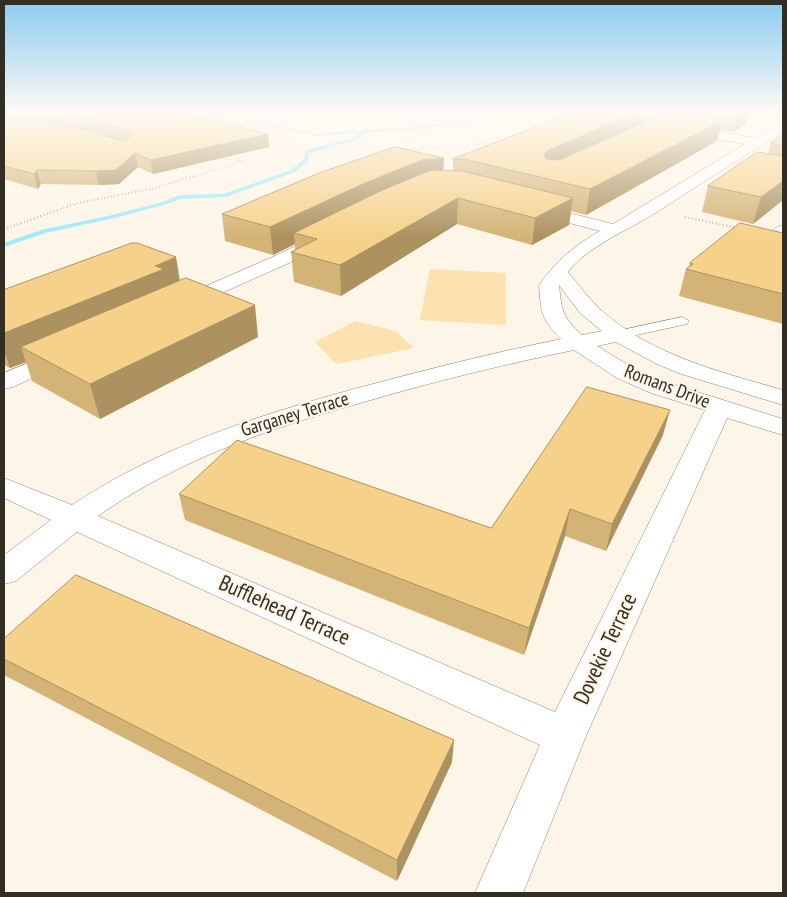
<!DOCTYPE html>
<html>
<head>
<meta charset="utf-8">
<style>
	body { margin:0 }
	#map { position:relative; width:787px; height:897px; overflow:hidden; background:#fdf5e7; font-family:"PT Sans Narrow",sans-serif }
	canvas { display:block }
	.frame { position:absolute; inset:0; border:5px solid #332e24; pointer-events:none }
</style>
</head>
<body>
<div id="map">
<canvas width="787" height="897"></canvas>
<div class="frame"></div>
</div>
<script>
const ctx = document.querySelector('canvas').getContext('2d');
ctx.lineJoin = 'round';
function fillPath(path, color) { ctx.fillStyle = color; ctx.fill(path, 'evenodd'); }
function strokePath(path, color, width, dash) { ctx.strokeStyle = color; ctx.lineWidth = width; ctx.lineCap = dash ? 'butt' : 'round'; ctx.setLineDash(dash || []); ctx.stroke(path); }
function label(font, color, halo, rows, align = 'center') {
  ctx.font = font + ' "PT Sans Narrow",sans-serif'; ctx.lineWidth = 4.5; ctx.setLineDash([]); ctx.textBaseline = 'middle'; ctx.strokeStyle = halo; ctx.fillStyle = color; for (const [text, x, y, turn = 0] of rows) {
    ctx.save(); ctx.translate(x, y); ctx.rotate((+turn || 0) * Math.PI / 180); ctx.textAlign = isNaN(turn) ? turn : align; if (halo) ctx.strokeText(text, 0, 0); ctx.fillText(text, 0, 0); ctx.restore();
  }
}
const green = new Path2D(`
	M 430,269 L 506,273 L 506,325 L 420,320 Z
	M 355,321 L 396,331 L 414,348 L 336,364 L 315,342 Z`);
const stream = new Path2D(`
	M 205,112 L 214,112 L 317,134 L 363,130 L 366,129 L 368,130 L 427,126 L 459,120 L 481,122 L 479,123 L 459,122 L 427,128 L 365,133 L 356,140 L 309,153 L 308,161 L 295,172 L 226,197 L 180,199 L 167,204 L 115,218 L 45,233 L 4,247 L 4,243 L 41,230 L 112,215 L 163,202 L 179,195 L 223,194 L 291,170 L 304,159 L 305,151 L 352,138 L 359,133 L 317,136 Z`);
const pathFar1 = new Path2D(`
	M 397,148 L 420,149 L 495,143
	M 218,158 L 244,161
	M 189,178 L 238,163 L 320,125 L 359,115 L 385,112`);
const path = new Path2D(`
	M 685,217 L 738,228
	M 4,229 L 78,203 L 155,188 L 193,176`);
const lane = new Path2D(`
	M 682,317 L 689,321 L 687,324 L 618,339 L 611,335 L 613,332 Z`);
const street = new Path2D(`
	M 783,123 L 783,132 C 740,158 699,185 657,212 C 630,229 588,246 568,272 C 579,285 589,299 601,310 C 651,355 720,372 783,390 L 783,405 L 678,373 L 655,363 L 616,342 L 597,346 L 633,368 L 669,383 L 783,419 L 783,435 L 727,418 L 586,736 L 523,893 L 475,893 L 540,745 L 77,532 L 16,581 L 4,584 L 4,555 L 51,520 L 4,498 L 4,478 L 72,505 C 162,445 265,413 369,385 C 433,368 497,352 561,339 C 541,319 541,312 539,285 C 556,261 575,245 600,231 L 527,212 L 525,209 L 527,206 L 533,204 L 613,224 L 745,144 L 679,133 L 677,130 L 679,127 L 683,126 L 755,138 ZM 559,285 L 580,313 L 602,331 L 582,335 C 562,316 562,312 559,285 ZM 574,350 L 617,378 L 651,393 L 705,410 L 555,712 L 98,516 C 176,461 265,430 357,404 C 428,383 501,365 574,350 Z
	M 783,225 L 783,238 L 773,238 L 770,234 C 774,229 777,226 783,225 Z
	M 326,231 L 332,232 L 335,236 L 332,240 L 289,263 L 188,308 L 181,310 L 174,308 L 171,304 L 174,300 L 277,255 Z
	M 64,348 L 72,350 L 75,355 L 72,360 L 13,387 L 4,389 L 4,373 Z`);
const wall = new Path2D(`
	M 4,112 L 181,112 L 268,134 L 269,147 L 153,174 L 138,167 L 119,184 L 99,185 L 41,184 L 38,189 L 4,179 ZM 4,116 L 36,121 L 4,117 Z
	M 574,112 L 748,112 L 745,124 L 740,127 L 740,128 L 733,132 L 720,130 L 717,141 L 586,215 L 571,211 L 569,225 L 532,245 L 457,224 L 341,296 L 294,282 L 291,252 L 295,250 L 295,244 L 273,255 L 225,241 L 222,214 L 443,171 L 453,171 L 453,159 ZM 646,118 L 652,119 L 645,122 Z
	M 783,135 L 783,200 L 753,224 L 702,212 L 708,186 L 768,154 L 771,143 Z
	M 783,233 L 783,324 L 679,296 L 686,269 L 689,267 L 690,263 Z
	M 180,281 L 258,337 L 100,419 L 32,381 L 26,362 L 10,368 L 4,365 L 4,290 Z
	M 663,435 L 606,551 L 565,536 L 524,655 L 185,520 L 179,494 L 491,528 Z
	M 4,639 L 452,762 L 397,881 L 4,675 Z`);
const shadedWall = new Path2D(`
	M 637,112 L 647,112 L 644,128 L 544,174 L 544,154 L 547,151 Z
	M 738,112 L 748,112 L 745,124 L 740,127 L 740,128 L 733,132 Z
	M 723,120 L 717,141 L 586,215 L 590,189 Z
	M 268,134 L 269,147 L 153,174 L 151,160 Z
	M 135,153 L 138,167 L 119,184 L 99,185 L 96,171 Z
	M 444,158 L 443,182 L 294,233 L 295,244 L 273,255 L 270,227 L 365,183 L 422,160 Z
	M 37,170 L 41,184 L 38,189 L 34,174 Z
	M 783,181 L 783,200 L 753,224 L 761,197 Z
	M 458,198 L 457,224 L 341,296 L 340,265 Z
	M 573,198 L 569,225 L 532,245 L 535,218 Z
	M 176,257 L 181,287 L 21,347 L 26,362 L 10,368 L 4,350 L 4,333 L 155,266 Z
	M 255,305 L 258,337 L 100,419 L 90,384 Z
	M 670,410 L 663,435 L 606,551 L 612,524 Z
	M 570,509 L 565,536 L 524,655 L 529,628 Z
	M 454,740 L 452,762 L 397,881 L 397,860 Z`);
const building = new Path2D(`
	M 48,112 L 181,112 L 268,134 L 151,160 L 135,153 L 116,170 L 96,171 L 37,170 L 34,174 L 4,166 L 4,117 L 79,128 L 124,141 L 132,136 L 130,131 L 82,117 Z
	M 574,112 L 637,112 L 547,151 L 544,154 L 546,159 L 559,160 L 668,112 L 675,112 L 723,120 L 590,189 L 464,159 L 453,159 Z
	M 783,135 L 783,146 L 771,143 Z
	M 395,147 L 444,158 L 422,160 L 365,183 L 270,227 L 222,214 L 319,173 Z
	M 757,152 L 783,156 L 783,181 L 761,197 L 708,186 Z
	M 431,170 L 462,171 L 573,198 L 535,218 L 458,198 L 340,265 L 291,252 L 317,239 L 294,233 L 378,192 Z
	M 740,223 L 783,233 L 783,294 L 686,269 L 693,264 L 690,263 Z
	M 132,243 L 137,243 L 176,257 L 155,266 L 164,269 L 4,333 L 4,290 Z
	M 186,278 L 255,305 L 90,384 L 21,347 Z
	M 587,387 L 670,410 L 612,524 L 570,509 L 529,628 L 179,494 L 237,440 L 491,528 Z
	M 76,575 L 454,740 L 397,860 L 4,659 L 4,639 Z`);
const streetNames = [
	["Romans Drive",667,387,21],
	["Garganey Terrace",295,415,-17]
];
const nearStreetnames = [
	["Bufflehead Terrace",284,611,24],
	["Dovekie Terrace",606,649,-65]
];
fillPath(green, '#fde2b0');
fillPath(stream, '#9feafe');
strokePath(lane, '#8f836c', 1);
strokePath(street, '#8f836c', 1);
strokePath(pathFar1, '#b5aea1', 1, [1, 2]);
strokePath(path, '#b5aea1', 2, [1, 2.5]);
fillPath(lane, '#fff');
fillPath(street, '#fff');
fillPath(wall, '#d4b476');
fillPath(shadedWall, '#ac9260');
fillPath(building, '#f6d189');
strokePath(building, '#ac9260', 1);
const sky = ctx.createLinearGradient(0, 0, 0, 238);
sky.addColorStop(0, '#8bcaf1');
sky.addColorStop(0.47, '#fefaf4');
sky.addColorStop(1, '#fefaf400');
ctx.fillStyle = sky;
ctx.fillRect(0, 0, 787, 238);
label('19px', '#332e24', '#fdf5e7', streetNames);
label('22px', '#332e24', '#fdf5e7', nearStreetnames);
</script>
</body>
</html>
